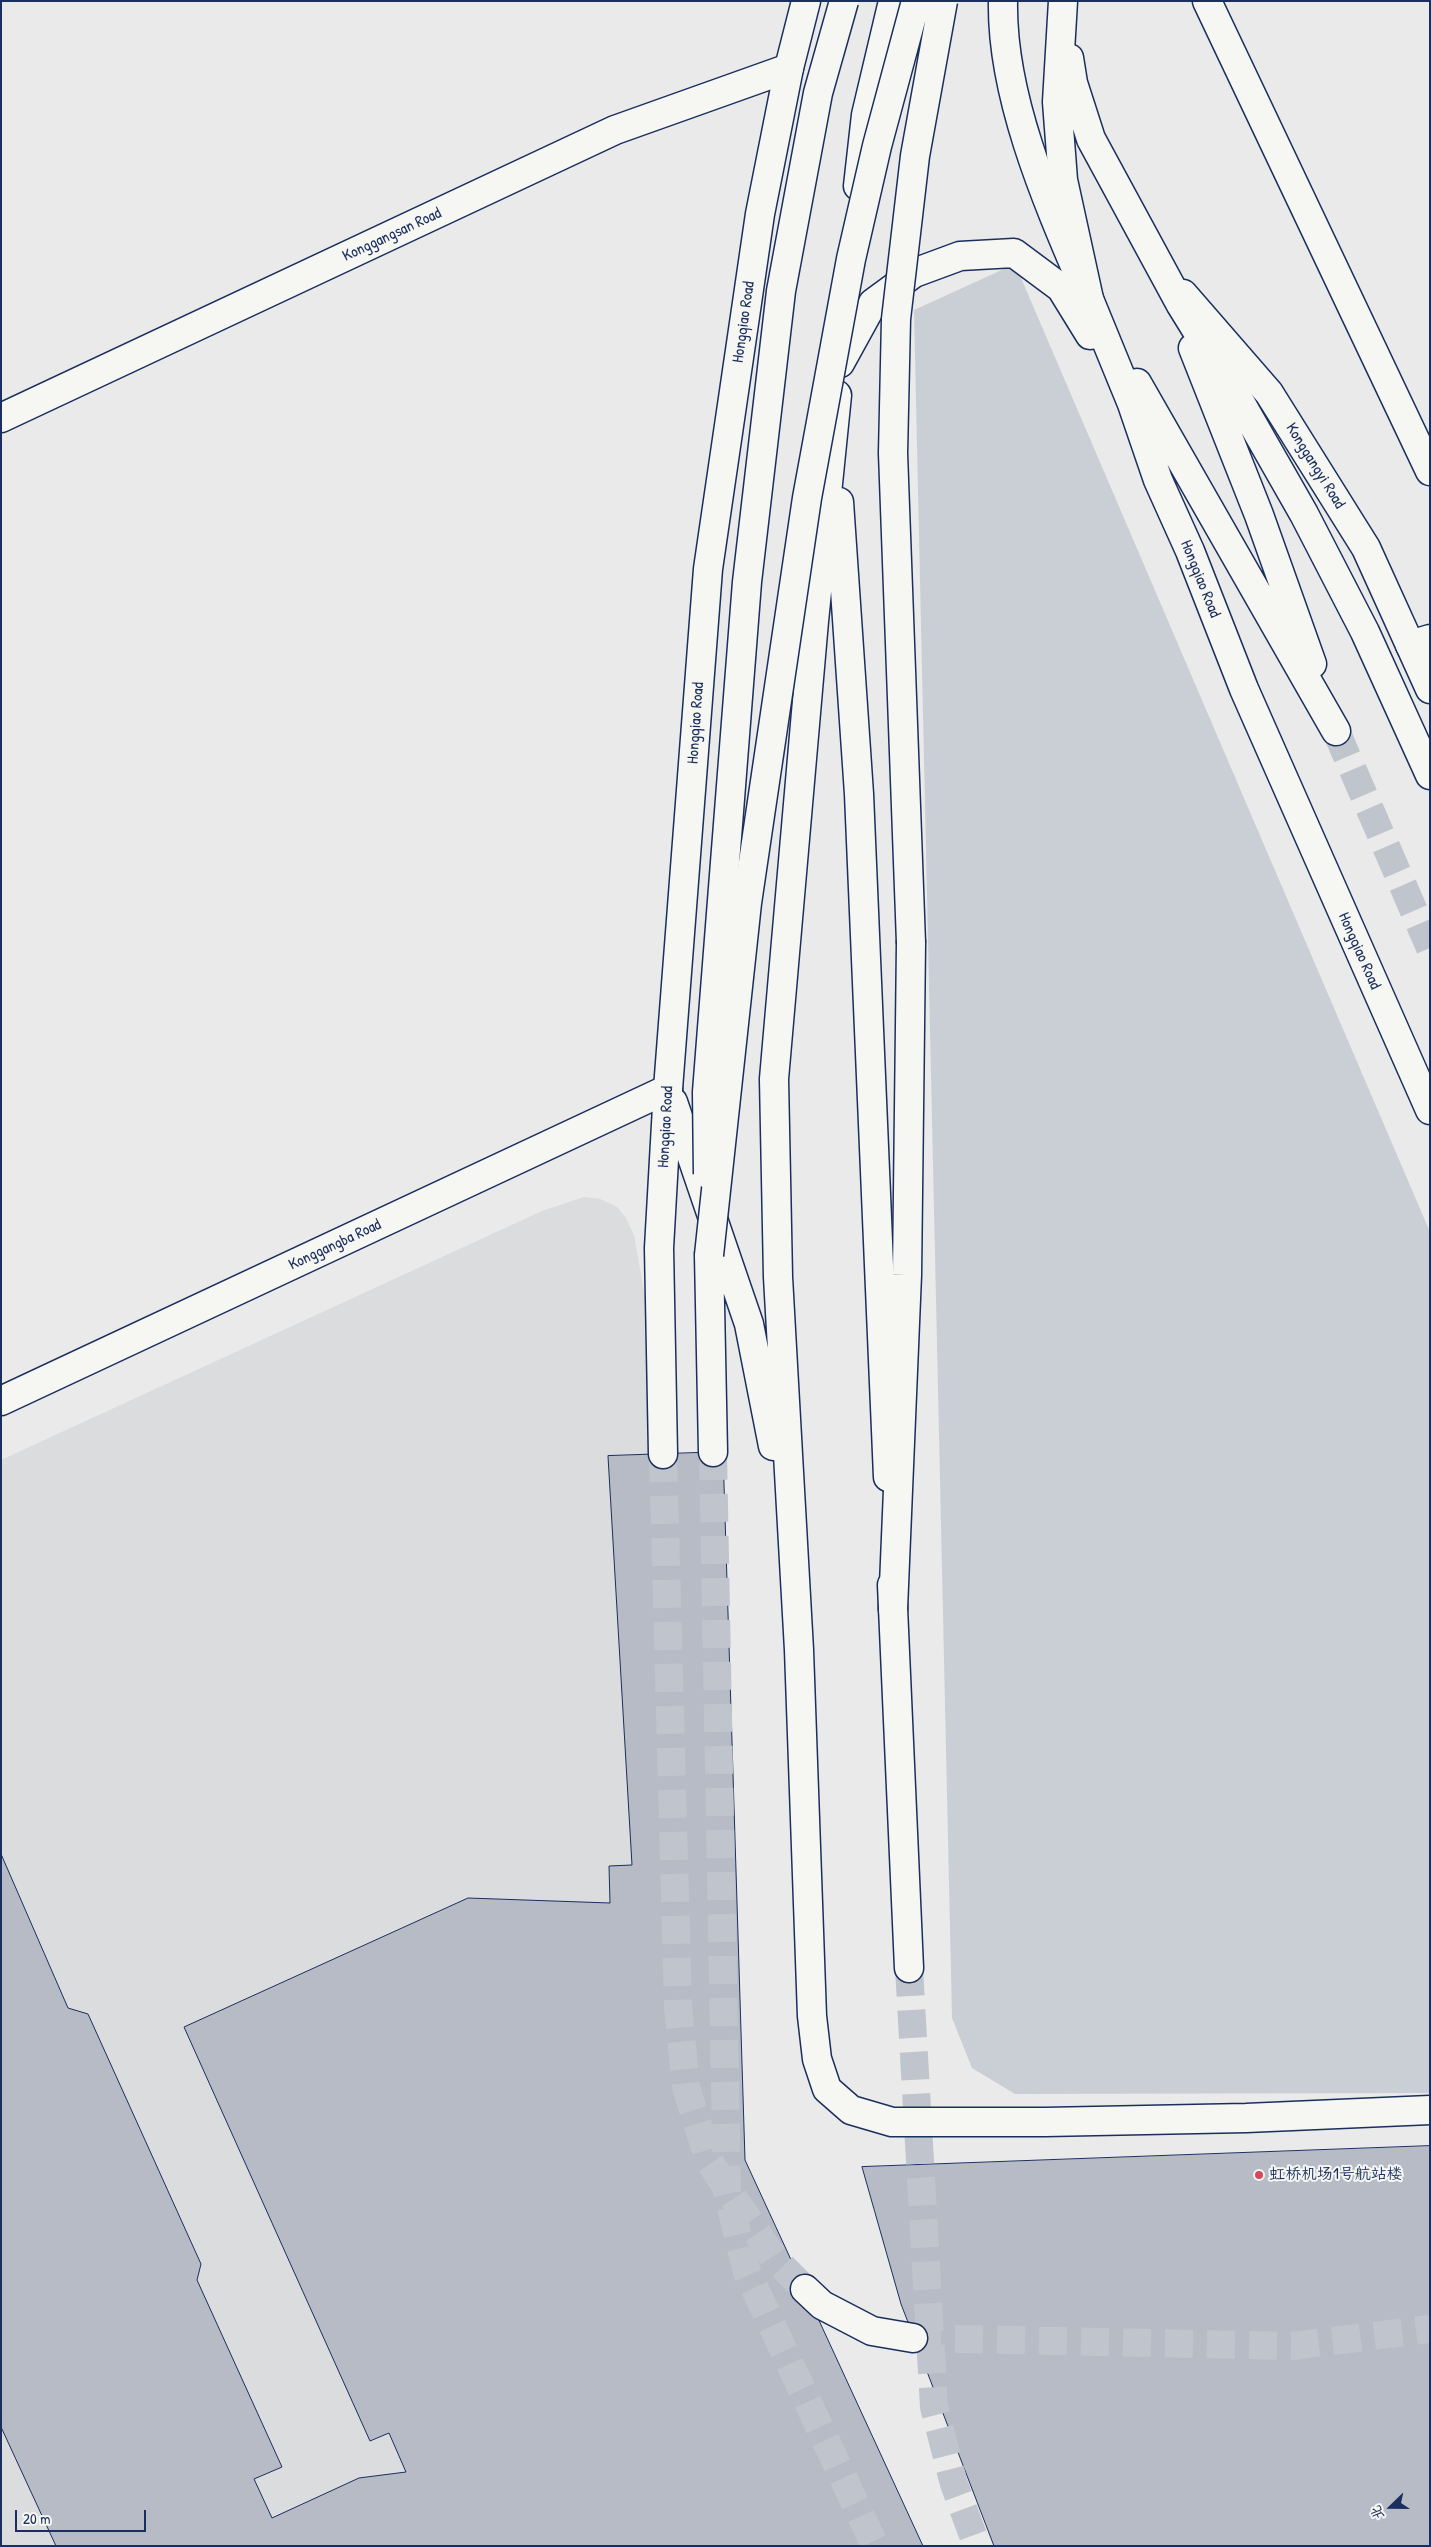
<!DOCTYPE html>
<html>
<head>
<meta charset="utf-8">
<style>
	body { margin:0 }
	#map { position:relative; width:1431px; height:2547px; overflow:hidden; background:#e9eae9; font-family:"Patrick Hand","LXGW WenKai TC",sans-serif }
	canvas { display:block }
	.frame { position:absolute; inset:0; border:2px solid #1b2f5e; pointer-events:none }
	.north { position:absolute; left:1366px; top:2482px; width:50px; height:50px; -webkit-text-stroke:4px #f6f6f2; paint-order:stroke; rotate:248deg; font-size:14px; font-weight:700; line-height:20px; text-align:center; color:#1b2f5e }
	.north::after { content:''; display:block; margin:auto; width:18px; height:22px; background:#1b2f5e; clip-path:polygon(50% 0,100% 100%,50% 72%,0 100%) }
	.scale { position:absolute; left:15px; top:2510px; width:131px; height:22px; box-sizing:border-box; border:2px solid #1b2f5e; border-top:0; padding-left:6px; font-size:15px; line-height:18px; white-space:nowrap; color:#1b2f5e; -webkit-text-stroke:4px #f6f6f2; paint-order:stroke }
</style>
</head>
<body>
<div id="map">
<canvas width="1431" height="2547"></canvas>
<div class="frame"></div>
<div class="north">北</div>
<div class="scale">20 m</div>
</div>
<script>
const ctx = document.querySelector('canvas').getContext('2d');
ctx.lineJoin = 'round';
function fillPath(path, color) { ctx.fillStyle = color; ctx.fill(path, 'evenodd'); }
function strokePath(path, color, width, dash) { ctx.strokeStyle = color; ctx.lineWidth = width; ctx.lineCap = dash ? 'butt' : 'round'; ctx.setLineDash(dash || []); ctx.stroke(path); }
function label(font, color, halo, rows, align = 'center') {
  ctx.font = font + ' "Patrick Hand","LXGW WenKai TC",sans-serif'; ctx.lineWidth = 4; ctx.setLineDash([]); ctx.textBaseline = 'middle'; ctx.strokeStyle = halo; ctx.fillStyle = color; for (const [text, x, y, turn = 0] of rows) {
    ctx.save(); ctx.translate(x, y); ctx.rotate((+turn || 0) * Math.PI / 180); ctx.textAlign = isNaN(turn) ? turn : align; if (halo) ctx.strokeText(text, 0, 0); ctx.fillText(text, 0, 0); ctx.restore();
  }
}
const built = new Path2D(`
	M 584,1197 L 600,1199 L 617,1207 L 626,1218 L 634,1235 L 648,1314 L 663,1454 L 723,1452 L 745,2160 L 923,2546 L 1,2546 L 1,1460 L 542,1211 Z`);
const green = new Path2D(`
	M 1015,264 L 1430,1232 L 1430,2093 L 1015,2094 L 972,2068 L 952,2018 L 914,310 Z`);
const building = new Path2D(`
	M 723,1452 L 745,2160 L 923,2546 L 56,2546 L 1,2427 L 1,1854 L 68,2008 L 88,2014 L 201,2264 L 197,2280 L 282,2467 L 254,2479 L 272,2518 L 359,2478 L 406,2472 L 389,2433 L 370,2441 L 184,2027 L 468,1898 L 610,1903 L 609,1866 L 632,1865 L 608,1456 Z
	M 1430,2146 L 1430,2546 L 994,2546 L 901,2304 L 862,2167 Z`);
const primaryTunnel = new Path2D(`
	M 1336,731 L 1430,948
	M 713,1452 L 727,2192 L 747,2272 L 875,2546
	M 663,1454 L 678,2006 L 686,2087 L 709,2161 L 774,2258 L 805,2289
	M 909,1968 L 934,2407 L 954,2484 L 977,2546
	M 913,2338 L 1292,2346 L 1430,2329`);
const minor = new Path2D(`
	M 1207,1 L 1430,471
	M 1410,645 L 1430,639
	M 1,1401 L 668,1089`);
const tertiary = new Path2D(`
	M 1183,294 L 1269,393 L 1366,548 L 1430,689
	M 1,418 L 615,130 L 789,68`);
const primary = new Path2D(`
	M 1063,1 L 1057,102 L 1063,180 L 1089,299 L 1132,404 L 1158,480 L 1190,551 L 1244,689 L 1430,1110
	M 1069,58 L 1073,83 L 1091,139 L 1181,305 L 1231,386 L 1304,514 L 1365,632 L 1430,775
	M 858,186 L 866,115 L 893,1
	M 1193,348 L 1259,515 L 1312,664
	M 840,363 L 873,303 L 914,273 L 960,256 L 1014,253 L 1061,288 L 1090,335
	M 1137,383 L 1336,731
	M 837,395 L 814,621 L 774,1079 L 778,1277 L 799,1650 L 812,2016 L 817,2059 L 827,2089 L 851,2110 L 892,2122 L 1045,2122 L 1246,2118 L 1430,2110
	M 839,502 L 859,794 L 888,1477
	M 673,1102 L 749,1324 L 773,1446
	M 709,1255 L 713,1452
	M 663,1454 L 659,1248 L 668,1089 L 708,569 L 760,214 L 789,68 L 806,1
	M 892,1585 L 909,1968
	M 805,2289 L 822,2305 L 872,2331 L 913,2338`);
const trunk = new Path2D(`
	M 1003,1 C 1001,100 1051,210 1089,299
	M 893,1609 L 907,1275 L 911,943`);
const primaryBridge = new Path2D(`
	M 708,1174 L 707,1092 L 747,582 L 781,291 L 818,93 L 844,1`);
const trunkBridge = new Path2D(`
	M 911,943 L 893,453 L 896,319 L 915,156 L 943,1
	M 709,1255 L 747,903 L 807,498 L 851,259 L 877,146 L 916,1`);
const markers = [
	[1259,2175,5,"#d1495b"]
];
const streetNames = [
	["Konggangsan Road",392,235,-25],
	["Hongqiao Road",744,322,-82],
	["Konggangyi Road",1315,466,58],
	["Hongqiao Road",1200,579,68],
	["Hongqiao Road",696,723,-86],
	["Hongqiao Road",1359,951,66],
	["Hongqiao Road",666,1127,-87],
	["Konggangba Road",335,1245,-25]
];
const poiNames = [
	["虹桥机场1号航站楼",1269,2175]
];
fillPath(built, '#dadcde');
fillPath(green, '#caced5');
fillPath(building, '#b6bbc6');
strokePath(building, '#1b2f5e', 1);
strokePath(primaryTunnel, '#c0c5cd', 28, [28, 14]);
strokePath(minor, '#1b2f5e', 31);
strokePath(tertiary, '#1b2f5e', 31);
strokePath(primary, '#1b2f5e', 31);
strokePath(trunk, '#1b2f5e', 31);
strokePath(minor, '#f6f6f2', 28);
strokePath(tertiary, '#f6f6f2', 28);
strokePath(primary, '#f6f6f2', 28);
strokePath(trunk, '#f6f6f2', 28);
strokePath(primaryBridge, '#1b2f5e', 31, []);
strokePath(trunkBridge, '#1b2f5e', 31, []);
strokePath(primaryBridge, '#f6f6f2', 28);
strokePath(trunkBridge, '#f6f6f2', 28);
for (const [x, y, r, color] of markers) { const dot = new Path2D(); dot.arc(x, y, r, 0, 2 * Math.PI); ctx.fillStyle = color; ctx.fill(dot); strokePath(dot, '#f6f6f2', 2); }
label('16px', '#1b2f5e', '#f6f6f2', streetNames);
label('16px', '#1b2f5e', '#f6f6f2', poiNames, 'left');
</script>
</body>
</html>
